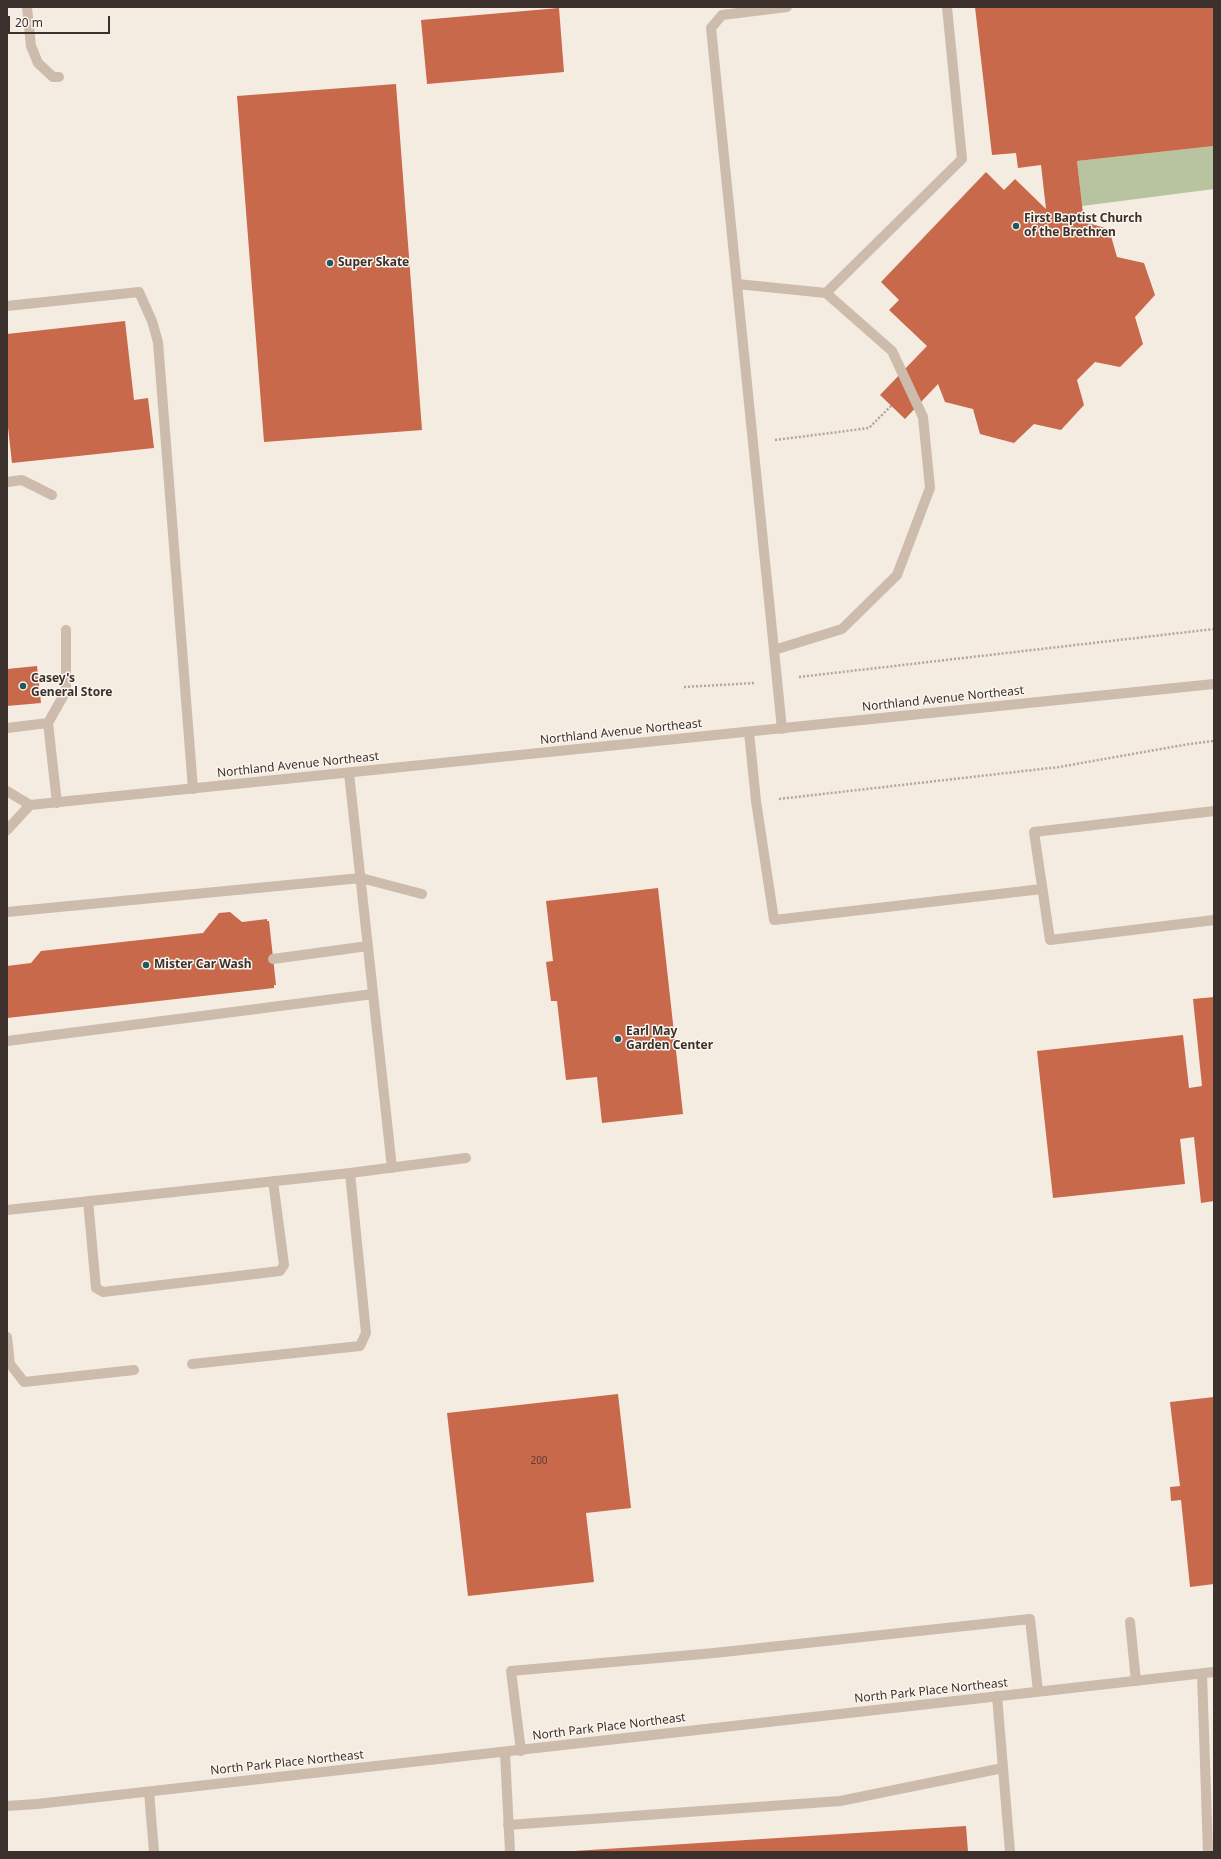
<!DOCTYPE html>
<html>
<head>
<meta charset="utf-8">
<style>
	body { margin:0 }
	#map { position:relative; width:1221px; height:1859px; overflow:hidden; background:#f4ebe1; font-family:"Noto Sans",sans-serif }
	canvas { display:block }
	.frame { position:absolute; inset:0; border:8px solid #3b302b; pointer-events:none }
	.scale { position:absolute; left:8px; top:16px; width:102px; height:18px; box-sizing:border-box; border:2px solid #3b302b; border-top:0; padding-left:5px; font-size:12px; line-height:14px; white-space:nowrap; color:#3b302b; -webkit-text-stroke:3px #fbf5ee; paint-order:stroke }
</style>
</head>
<body>
<div id="map">
<canvas width="1221" height="1859"></canvas>
<div class="frame"></div>
<div class="scale">20 m</div>
</div>
<script>
const ctx = document.querySelector('canvas').getContext('2d');
ctx.lineJoin = 'round';
function fillPath(path, color) { ctx.fillStyle = color; ctx.fill(path, 'evenodd'); }
function strokePath(path, color, width, dash) { ctx.strokeStyle = color; ctx.lineWidth = width; ctx.lineCap = dash ? 'butt' : 'round'; ctx.setLineDash(dash || []); ctx.stroke(path); }
function label(font, color, halo, rows, align = 'center') {
  ctx.font = font + ' "Noto Sans",sans-serif'; ctx.lineWidth = 3; ctx.setLineDash([]); ctx.textBaseline = 'middle'; ctx.strokeStyle = halo; ctx.fillStyle = color; for (const [text, x, y, turn = 0] of rows) {
    ctx.save(); ctx.translate(x, y); ctx.rotate((+turn || 0) * Math.PI / 180); ctx.textAlign = isNaN(turn) ? turn : align; if (halo) ctx.strokeText(text, 0, 0); ctx.fillText(text, 0, 0); ctx.restore();
  }
}
const green = new Path2D(`
	M 1214,146 L 1214,189 L 1082,206 L 1077,161 Z`);
const building = new Path2D(`
	M 975,7 L 1214,7 L 1214,146 L 1077,161 L 1084,222 L 1109,229 L 1117,257 L 1144,263 L 1155,295 L 1135,317 L 1143,344 L 1120,367 L 1095,362 L 1077,380 L 1084,405 L 1061,430 L 1034,424 L 1014,443 L 980,434 L 973,409 L 945,402 L 938,384 L 905,419 L 880,395 L 927,346 L 889,310 L 899,300 L 881,282 L 986,172 L 1004,190 L 1015,179 L 1046,209 L 1041,165 L 1018,168 L 1016,153 L 992,155 Z
	M 559,8 L 564,72 L 427,84 L 421,20 Z
	M 396,84 L 422,430 L 264,442 L 237,96 Z
	M 125,321 L 134,400 L 148,398 L 154,448 L 12,463 L 7,418 L 7,334 Z
	M 37,666 L 41,703 L 7,706 L 7,669 Z
	M 658,888 L 683,1114 L 602,1123 L 597,1077 L 566,1080 L 557,1001 L 551,1001 L 546,962 L 553,961 L 546,901 Z
	M 230,912 L 242,922 L 267,919 L 267,921 L 269,921 L 276,985 L 274,985 L 274,988 L 7,1018 L 7,966 L 31,963 L 41,951 L 203,933 L 219,913 Z
	M 1214,997 L 1214,1201 L 1201,1203 L 1194,1137 L 1180,1139 L 1185,1184 L 1053,1198 L 1037,1051 L 1183,1035 L 1189,1088 L 1202,1086 L 1193,999 Z
	M 618,1394 L 631,1508 L 586,1513 L 594,1582 L 468,1596 L 447,1413 Z
	M 1214,1397 L 1214,1584 L 1190,1587 L 1181,1500 L 1171,1501 L 1170,1487 L 1180,1486 L 1170,1402 Z
	M 966,1826 L 968,1852 L 575,1852 L 574,1851 Z`);
const path = new Path2D(`
	M 775,440 L 869,428 L 892,405
	M 799,677 L 1214,629
	M 684,687 L 755,683
	M 779,799 L 1059,767 L 1189,744 L 1214,741`);
const service = new Path2D(`
	M 27,7 L 31,46 L 38,63 L 53,77 L 59,77
	M 737,284 L 826,293 L 892,351 L 923,417 L 930,488 L 897,575 L 842,629 L 774,650
	M 826,293 L 962,159 L 947,7
	M 7,306 L 139,292 L 152,321 L 158,342 L 193,789
	M 7,482 L 22,480 L 52,495
	M 48,723 L 66,691 L 66,630
	M 7,728 L 48,723 L 57,803
	M 782,729 L 711,28 L 722,15 L 787,7
	M 749,732 L 756,801 L 774,920 L 1042,889
	M 349,773 L 392,1168
	M 1214,811 L 1034,832 L 1050,940 L 1214,920
	M 7,912 L 361,878 L 422,894
	M 273,959 L 368,946
	M 7,1041 L 373,994
	M 88,1201 L 96,1288 L 103,1292 L 280,1271 L 284,1265 L 273,1181
	M 7,1210 L 350,1173 L 466,1158
	M 7,1337 L 10,1364 L 24,1382 L 134,1370
	M 192,1364 L 360,1346 L 366,1333 L 350,1173
	M 1130,1622 L 1136,1681
	M 1202,1674 L 1208,1852
	M 997,1696 L 1010,1852
	M 521,1751 L 511,1671 L 714,1653 L 1030,1619 L 1038,1691
	M 505,1752 L 510,1852
	M 149,1792 L 154,1852
	M 508,1825 L 840,1801 L 1003,1768`);
const minor = new Path2D(`
	M 7,791 L 30,805 L 1214,684
	M 7,830 L 30,805
	M 7,1806 L 37,1804 L 1214,1672`);
const markers = [
	[1016,226,4,"#1f5a5e"],
	[330,263,4,"#1f5a5e"],
	[23,686,4,"#1f5a5e"],
	[146,965,4,"#1f5a5e"],
	[618,1039,4,"#1f5a5e"]
];
const numberNames = [
	["200",539,1461]
];
const poiNames = [
	["First Baptist Church",1024,219],
	["of the Brethren",1024,233],
	["Super Skate",338,263],
	["Casey's",31,679],
	["General Store",31,693],
	["Mister Car Wash",154,965],
	["Earl May",626,1032],
	["Garden Center",626,1046]
];
const streetNames = [
	["Northland Avenue Northeast",943,699,-6],
	["Northland Avenue Northeast",621,732,-6],
	["Northland Avenue Northeast",298,765,-6],
	["North Park Place Northeast",931,1691,-6],
	["North Park Place Northeast",609,1727,-7],
	["North Park Place Northeast",287,1763,-6]
];
fillPath(green, '#b8c4a0');
fillPath(building, '#c8694b');
strokePath(path, '#b9a596', 2.5, [2, 2]);
strokePath(service, '#cdbbac', 10);
strokePath(minor, '#cdbbac', 10);
for (const [x, y, r, color] of markers) { const dot = new Path2D(); dot.arc(x, y, r, 0, 2 * Math.PI); ctx.fillStyle = color; ctx.fill(dot); strokePath(dot, '#fbf5ee', 1.5); }
label('10px', '#5e3e33', null, numberNames);
label('bold 12px', '#3b302b', '#fbf5ee', poiNames, 'left');
label('12px', '#3b302b', '#fbf5ee', streetNames);
</script>
</body>
</html>
